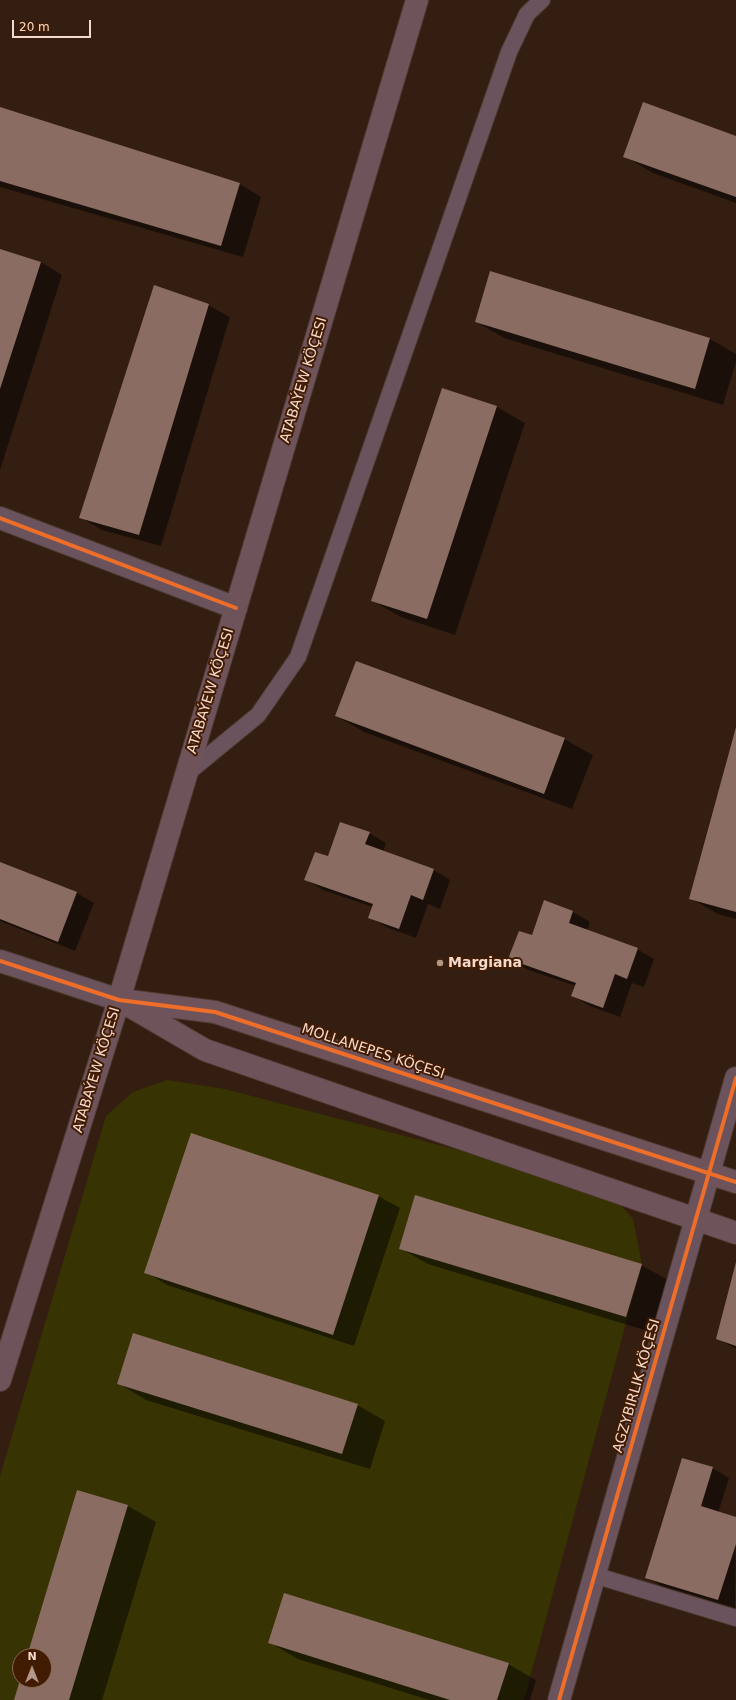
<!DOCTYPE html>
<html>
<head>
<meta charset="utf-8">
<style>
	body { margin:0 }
	#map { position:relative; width:736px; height:1700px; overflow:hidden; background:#341e11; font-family:"DejaVu Sans",sans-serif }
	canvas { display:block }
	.north { position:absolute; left:12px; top:1648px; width:40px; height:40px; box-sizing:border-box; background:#421b03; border:1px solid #8a6753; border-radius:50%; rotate:0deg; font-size:11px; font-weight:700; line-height:16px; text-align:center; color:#f5dacc }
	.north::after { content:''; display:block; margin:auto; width:14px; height:18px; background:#b1988b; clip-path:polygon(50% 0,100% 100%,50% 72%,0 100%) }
	.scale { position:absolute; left:12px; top:20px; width:79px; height:18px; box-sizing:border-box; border:2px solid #f5dacc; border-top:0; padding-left:5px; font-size:12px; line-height:14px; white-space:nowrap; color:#f5dacc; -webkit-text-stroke:3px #421b03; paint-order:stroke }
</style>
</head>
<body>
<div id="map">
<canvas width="736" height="1700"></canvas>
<div class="north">N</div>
<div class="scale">20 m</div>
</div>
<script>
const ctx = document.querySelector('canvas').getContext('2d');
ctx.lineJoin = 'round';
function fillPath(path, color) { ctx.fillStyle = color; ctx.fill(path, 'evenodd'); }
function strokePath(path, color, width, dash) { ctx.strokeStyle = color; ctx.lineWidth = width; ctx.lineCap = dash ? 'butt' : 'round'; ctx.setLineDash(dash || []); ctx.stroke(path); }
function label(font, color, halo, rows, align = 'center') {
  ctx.font = font + ' "DejaVu Sans",sans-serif'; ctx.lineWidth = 4; ctx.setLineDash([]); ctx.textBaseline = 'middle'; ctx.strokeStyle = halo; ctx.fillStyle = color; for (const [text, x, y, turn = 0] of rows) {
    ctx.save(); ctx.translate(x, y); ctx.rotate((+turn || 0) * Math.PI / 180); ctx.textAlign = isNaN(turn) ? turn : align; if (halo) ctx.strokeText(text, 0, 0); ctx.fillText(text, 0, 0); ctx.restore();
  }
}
const green = new Path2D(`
	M 167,1080 L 225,1089 L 607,1189 L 633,1219 L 642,1264 L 524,1700 L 0,1700 L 0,1476 L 106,1116 L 133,1092 ZM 20,1656 L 44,1656 L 44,1680 L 20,1680 Z`);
const shadow = new Path2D(`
	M 0,108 L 240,184 L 261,197 L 243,257 L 0,187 Z
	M 736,137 L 736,203 L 653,173 L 625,157 Z
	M 0,250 L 41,262 L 62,275 L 0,470 Z
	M 491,272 L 710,339 L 736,354 L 736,362 L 723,405 L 504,338 L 476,322 Z
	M 208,305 L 230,317 L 161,546 L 102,530 L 81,518 Z
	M 497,407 L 525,423 L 455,635 L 401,617 L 373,601 Z
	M 336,716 L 564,739 L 593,755 L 572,809 L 364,732 Z
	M 736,729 L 736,919 L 718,914 L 690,898 Z
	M 369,833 L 386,843 L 383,852 L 434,870 L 450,880 L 440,909 L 428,904 L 416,938 L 386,927 L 369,917 L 373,907 L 323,890 L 306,880 L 328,857 Z
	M 0,863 L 77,893 L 94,903 L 75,951 L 0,921 Z
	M 545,902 L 573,912 L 590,922 L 587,931 L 637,949 L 654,959 L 644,987 L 632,983 L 620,1017 L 590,1006 L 573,996 L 576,986 L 526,969 L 509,959 L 532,936 Z
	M 378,1196 L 400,1208 L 354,1346 L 167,1285 L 146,1272 Z
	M 400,1248 L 641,1265 L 670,1281 L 654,1333 L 428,1264 Z
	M 736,1265 L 736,1349 L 717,1338 Z
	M 118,1383 L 357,1405 L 385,1421 L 370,1469 L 146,1400 Z
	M 712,1468 L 729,1478 L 718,1513 L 736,1518 L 735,1609 L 663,1587 L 646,1577 Z
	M 78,1491 L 128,1506 L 156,1522 L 102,1700 L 15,1700 L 21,1680 L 44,1680 L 44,1656 L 28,1656 Z
	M 269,1642 L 508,1664 L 536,1680 L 530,1700 L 429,1700 L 298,1659 Z`);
const building = new Path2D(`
	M 643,102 L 736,136 L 736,197 L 623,157 Z
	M 0,107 L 240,183 L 221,246 L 0,181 Z
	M 0,249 L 41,262 L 0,389 Z
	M 490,271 L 710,338 L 695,389 L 475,322 Z
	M 154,285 L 209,304 L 139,535 L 79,518 Z
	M 442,388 L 497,406 L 427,619 L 371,601 Z
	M 356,661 L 565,738 L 544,794 L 335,716 Z
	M 736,727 L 736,912 L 689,899 Z
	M 340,822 L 370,832 L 365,844 L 434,869 L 423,900 L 411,895 L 399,929 L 368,918 L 373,904 L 304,880 L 315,852 L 328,856 Z
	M 0,862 L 77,892 L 58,942 L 0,919 Z
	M 544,900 L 573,911 L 569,923 L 638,948 L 627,979 L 615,974 L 603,1008 L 571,996 L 576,983 L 508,959 L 519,931 L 532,935 Z
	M 191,1133 L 379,1195 L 333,1335 L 144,1273 Z
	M 415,1195 L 642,1264 L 626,1317 L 399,1249 Z
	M 736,1262 L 736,1346 L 716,1339 Z
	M 133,1333 L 358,1404 L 342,1454 L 117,1384 Z
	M 682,1458 L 713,1467 L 701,1506 L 736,1517 L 736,1544 L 718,1600 L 645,1578 Z
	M 77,1490 L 128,1505 L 69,1700 L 14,1700 L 20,1680 L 44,1680 L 44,1656 L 27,1656 Z
	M 284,1593 L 509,1663 L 497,1700 L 450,1700 L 268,1643 Z`);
const lane = new Path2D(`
	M 185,775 L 258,715 L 298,657 L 509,52 L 527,14 L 542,0
	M 594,1575 L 736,1618`);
const street = new Path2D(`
	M 0,518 L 236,608
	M 0,961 L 119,1000
	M 559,1700 L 736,1078`);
const secondary = new Path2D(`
	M 119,1000 L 205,1050 L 736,1233
	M 129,1001 L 215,1012 L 736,1182
	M 0,1380 L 119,1000 L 417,0`);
const cycleway = new Path2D(`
	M 0,518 L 236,608
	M 0,961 L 119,1000 L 215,1012 L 736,1182
	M 559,1700 L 736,1078`);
const markers = [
	[440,963,4,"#b1988b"]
];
const streetNames = [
	["ATABAÝEW KÖÇESI",304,380,-73],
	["ATABAÝEW KÖÇESI",211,691,-73],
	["MOLLANEPES KÖÇESI",373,1052,18],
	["ATABAÝEW KÖÇESI",97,1070,-73],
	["AGZYBIRLIK KÖÇESI",637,1386,-74]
];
const poiNames = [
	["Margiana",448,963]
];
fillPath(green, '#373302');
fillPath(shadow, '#0007');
fillPath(building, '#8a6c63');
strokePath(lane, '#4c392e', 18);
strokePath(street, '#4c392e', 24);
strokePath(secondary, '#4c392e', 24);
strokePath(lane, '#6a535c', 16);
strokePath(street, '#6a535c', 22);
strokePath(secondary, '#6f535b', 22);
strokePath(cycleway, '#ee6e29', 4);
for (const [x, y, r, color] of markers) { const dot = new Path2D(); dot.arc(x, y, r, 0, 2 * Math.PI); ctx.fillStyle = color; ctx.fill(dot); strokePath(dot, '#421b03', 1.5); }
label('14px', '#f5dacc', '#421b03', streetNames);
label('bold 14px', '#f5dacc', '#421b03', poiNames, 'left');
</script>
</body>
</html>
